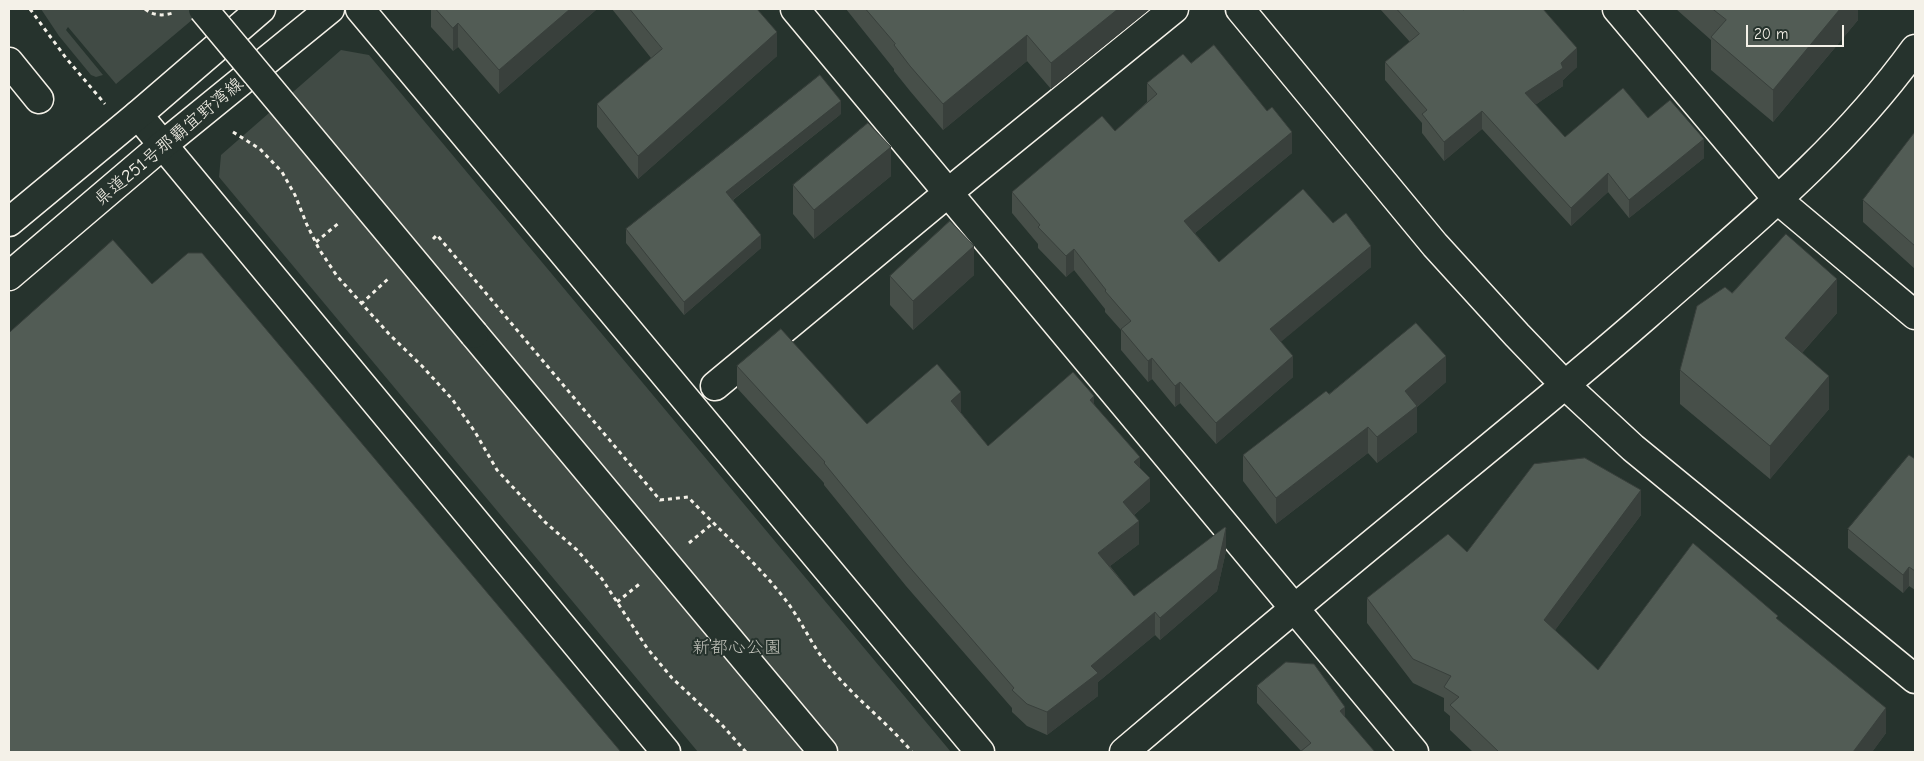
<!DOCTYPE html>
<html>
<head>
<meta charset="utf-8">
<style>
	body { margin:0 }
	#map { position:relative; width:1924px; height:761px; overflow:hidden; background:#26332d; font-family:"Comic Neue",sans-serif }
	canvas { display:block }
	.frame { position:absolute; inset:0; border:10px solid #f4f1e8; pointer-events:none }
	.scale { position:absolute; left:1746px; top:25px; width:98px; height:22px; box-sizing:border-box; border:2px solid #f4f1e8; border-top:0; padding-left:6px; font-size:15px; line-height:18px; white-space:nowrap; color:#f4f1e8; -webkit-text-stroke:4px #26332d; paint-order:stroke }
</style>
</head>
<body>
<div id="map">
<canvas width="1924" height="761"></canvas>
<div class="frame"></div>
<div class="scale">20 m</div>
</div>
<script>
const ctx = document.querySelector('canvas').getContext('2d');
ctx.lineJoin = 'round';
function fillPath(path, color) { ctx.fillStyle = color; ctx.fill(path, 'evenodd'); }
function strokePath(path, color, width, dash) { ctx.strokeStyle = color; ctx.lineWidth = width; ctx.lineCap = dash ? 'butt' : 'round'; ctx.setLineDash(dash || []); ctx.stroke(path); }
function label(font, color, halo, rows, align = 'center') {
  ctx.font = font + ' "Comic Neue","Klee One",sans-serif'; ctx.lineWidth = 4; ctx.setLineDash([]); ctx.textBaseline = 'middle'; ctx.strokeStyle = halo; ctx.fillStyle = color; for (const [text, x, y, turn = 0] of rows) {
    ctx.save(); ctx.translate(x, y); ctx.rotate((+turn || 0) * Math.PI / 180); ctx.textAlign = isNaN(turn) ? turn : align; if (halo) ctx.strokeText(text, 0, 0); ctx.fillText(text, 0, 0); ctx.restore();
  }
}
const green = new Path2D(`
	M 41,9 L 205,9 L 116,84 L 68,27 L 66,30 L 103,75 L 96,77 L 91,75 L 59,36 Z
	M 341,50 L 369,55 L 951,752 L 698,752 L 219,177 L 221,155 Z`);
const path = new Path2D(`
	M 30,9 L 66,58 L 105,104
	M 145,9 C 154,16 163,16 173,13
	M 233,132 L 260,149 L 282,172 L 295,195 L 307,225 L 319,249 L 337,276 L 389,334 L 422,366 L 452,399 L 475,432 L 497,470 L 546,523 L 577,550 L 602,579 L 647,648 L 672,678 L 722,725 L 746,752
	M 433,239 L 437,235 L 660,500 L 688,497 C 720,531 755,561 784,598 C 801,619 811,645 828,665 C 853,697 886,721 912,752
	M 316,242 L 340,222
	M 361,304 L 389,278
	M 689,543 L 713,523
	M 617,602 L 642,582`);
const minor = new Path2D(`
	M 360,9 L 980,752
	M 795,9 L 1414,752
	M 1240,9 L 1435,245 L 1517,335 L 1565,385 L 1633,448 L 1915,679
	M 1617,9 L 1778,200 L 1915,315
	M 9,62 L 39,99
	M 138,115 L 666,752
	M 474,334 L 823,752
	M 715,386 L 966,178 L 1174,9
	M 1124,752 C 1217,673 1311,594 1406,516 C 1486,450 1568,384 1647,315 C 1743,230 1839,154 1915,49`);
const major = new Path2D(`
	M 9,222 L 138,115 L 261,9
	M 9,276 L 164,144 L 330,9`);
const minorBridge = new Path2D(`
	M 203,9 L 474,334`);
const wall = new Path2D(`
	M 431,9 L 597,9 L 499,94 L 458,47 L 453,51 L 431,27 Z
	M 612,9 L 757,9 L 777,56 L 638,179 L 597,127 L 597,104 L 651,58 Z
	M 846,9 L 1150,9 L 1051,89 L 1027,61 L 943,130 L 910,91 L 894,71 L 894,69 Z
	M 1380,9 L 1462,9 L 1464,10 L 1577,67 L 1563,80 L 1563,86 L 1535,105 L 1565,137 L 1648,118 L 1704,158 L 1629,218 L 1608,192 L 1571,226 L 1482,129 L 1444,161 L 1422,133 L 1422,123 L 1385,80 L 1385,62 L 1410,42 Z
	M 1676,9 L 1858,9 L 1858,20 L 1773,122 L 1711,70 L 1711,40 Z
	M 1191,63 L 1292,153 L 1195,233 L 1219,262 L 1371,267 L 1280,342 L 1293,377 L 1216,444 L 1180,403 L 1175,407 L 1152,379 L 1148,382 L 1121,350 L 1121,330 L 1105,312 L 1105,309 L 1074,270 L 1066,277 L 1038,248 L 1038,244 L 1012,213 L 1012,192 L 1115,131 L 1147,102 L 1147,83 Z
	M 841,114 L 733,200 L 761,248 L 684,315 L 626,243 L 626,229 Z
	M 1915,132 L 1915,269 L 1863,222 L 1863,200 Z
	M 891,176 L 814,239 L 793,214 L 793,185 Z
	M 974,275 L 913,330 L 890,305 L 890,276 Z
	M 1732,293 L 1837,313 L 1802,353 L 1829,409 L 1770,479 L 1680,404 L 1680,370 Z
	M 737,366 L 867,424 L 961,413 L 988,446 L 1094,404 L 1140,468 L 1150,501 L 1134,515 L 1139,544 L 1110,566 L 1134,596 L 1226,551 L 1217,591 L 1160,640 L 1155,635 L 1098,682 L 1098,696 L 1047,735 L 1027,726 L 1012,712 L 1012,708 L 906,586 L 824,485 L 824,483 L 737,388 Z
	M 1446,382 L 1417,407 L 1417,432 L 1377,463 L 1368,453 L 1276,524 L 1243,481 L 1243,455 L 1329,394 Z
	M 1915,459 L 1915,590 L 1909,586 L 1903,593 L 1848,548 L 1848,529 Z
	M 1641,515 L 1555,630 L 1598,670 L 1778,620 L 1886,733 L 1872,752 L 1473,752 L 1450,730 L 1450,716 L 1444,711 L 1444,698 L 1413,683 L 1367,623 L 1367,598 L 1467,552 Z
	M 1257,686 L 1345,718 L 1301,751 L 1257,703 Z`);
const shadedWall = new Path2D(`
	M 570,9 L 597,9 L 499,94 L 499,70 Z
	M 1118,9 L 1150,9 L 1051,89 L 1051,63 Z
	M 1840,9 L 1858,9 L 1858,20 L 1773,122 L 1773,90 Z
	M 458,23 L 458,47 L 453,51 L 453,28 Z
	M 777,32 L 777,56 L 638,179 L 638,156 Z
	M 1027,35 L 1027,61 L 943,130 L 943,104 Z
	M 1577,48 L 1577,67 L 1563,80 L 1563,86 L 1525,112 L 1525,93 L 1561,63 Z
	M 841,101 L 841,114 L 726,205 L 726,192 Z
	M 1482,111 L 1482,129 L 1444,161 L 1444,142 Z
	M 1292,132 L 1292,153 L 1184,242 L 1184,221 Z
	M 1704,139 L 1704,158 L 1629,218 L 1629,200 Z
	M 891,147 L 891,176 L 814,239 L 814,210 Z
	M 1608,173 L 1608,192 L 1571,226 L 1571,208 Z
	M 761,235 L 761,248 L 684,315 L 684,302 Z
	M 974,246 L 974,275 L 913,330 L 913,301 Z
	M 1371,246 L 1371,267 L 1270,351 L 1270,329 Z
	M 1074,249 L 1074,270 L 1066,277 L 1066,256 Z
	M 1837,279 L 1837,313 L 1785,372 L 1785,338 Z
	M 1293,356 L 1293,377 L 1216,444 L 1216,423 Z
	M 1446,356 L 1446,382 L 1417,407 L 1417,432 L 1377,463 L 1377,437 L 1405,391 Z
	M 1152,358 L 1152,379 L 1148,382 L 1148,361 Z
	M 1829,376 L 1829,409 L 1770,479 L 1770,446 Z
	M 1180,382 L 1180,403 L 1175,407 L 1175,386 Z
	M 961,392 L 961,415 L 951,401 Z
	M 1094,396 L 1094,419 L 1090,400 Z
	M 1368,427 L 1368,453 L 1276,524 L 1276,498 Z
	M 1140,457 L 1140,479 L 1134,462 Z
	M 1150,478 L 1150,501 L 1123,524 L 1123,502 Z
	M 1641,490 L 1641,515 L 1544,645 L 1544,620 Z
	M 1139,521 L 1139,544 L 1098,575 L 1098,553 Z
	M 1226,528 L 1226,551 L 1217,591 L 1160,640 L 1160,618 Z
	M 1909,567 L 1909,586 L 1903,593 L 1903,575 Z
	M 1155,612 L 1155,635 L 1098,682 L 1098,696 L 1047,735 L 1047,712 L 1091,666 Z
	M 1345,707 L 1345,724 L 1340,711 Z
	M 1886,708 L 1886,733 L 1872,752 L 1853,752 Z`);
const building = new Path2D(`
	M 436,9 L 570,9 L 499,70 L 458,23 L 453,28 Z
	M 630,9 L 757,9 L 777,32 L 638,156 L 597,104 L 662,49 Z
	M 866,9 L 1118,9 L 1051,63 L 1027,35 L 943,104 L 910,66 L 894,45 L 895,44 Z
	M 1397,9 L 1462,9 L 1464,10 L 1465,9 L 1543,9 L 1577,48 L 1561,63 L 1563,68 L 1525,93 L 1565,137 L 1623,88 L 1648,118 L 1670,100 L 1704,139 L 1629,200 L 1608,173 L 1571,208 L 1482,111 L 1444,142 L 1422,114 L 1427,110 L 1385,62 L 1419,34 Z
	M 1713,9 L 1840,9 L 1773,90 L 1711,37 L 1726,20 Z
	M 1214,45 L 1267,111 L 1272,107 L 1292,132 L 1184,221 L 1219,262 L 1303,189 L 1333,223 L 1346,213 L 1371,246 L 1270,329 L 1293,356 L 1216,423 L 1180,382 L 1175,386 L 1152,358 L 1148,361 L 1121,329 L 1131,321 L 1105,291 L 1106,290 L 1074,249 L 1066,256 L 1038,227 L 1040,225 L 1012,192 L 1102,116 L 1115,131 L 1157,94 L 1147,83 L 1183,54 L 1191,63 Z
	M 820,75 L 841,101 L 726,192 L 761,235 L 684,302 L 626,229 Z
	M 868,123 L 891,147 L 814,210 L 793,185 Z
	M 1915,132 L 1915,246 L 1863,200 Z
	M 950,221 L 974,246 L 913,301 L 890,276 Z
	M 1786,234 L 1837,279 L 1785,338 L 1829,376 L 1770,446 L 1680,370 L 1697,306 L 1725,287 L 1732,293 Z
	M 113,240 L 152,284 L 188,253 L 202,253 L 621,752 L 9,752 L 9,333 Z
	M 1416,323 L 1446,356 L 1405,391 L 1417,406 L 1377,437 L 1368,427 L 1276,498 L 1243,455 L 1326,391 L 1329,394 Z
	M 781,329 L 867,424 L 937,364 L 961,392 L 951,401 L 988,446 L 1073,372 L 1094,396 L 1090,400 L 1140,457 L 1134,462 L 1150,478 L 1123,502 L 1139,521 L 1098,553 L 1134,596 L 1225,527 L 1226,528 L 1217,569 L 1160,618 L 1155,612 L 1091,666 L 1098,673 L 1047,712 L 1027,704 L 1012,690 L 1014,688 L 906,563 L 824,463 L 825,462 L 737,366 Z
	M 1909,455 L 1915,459 L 1915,571 L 1909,567 L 1903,575 L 1848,529 Z
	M 1585,458 L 1641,490 L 1544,620 L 1598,670 L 1693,543 L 1778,616 L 1776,618 L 1886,708 L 1853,752 L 1499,752 L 1450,705 L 1459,697 L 1444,687 L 1451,676 L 1413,659 L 1367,598 L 1448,534 L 1467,552 L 1534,464 Z
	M 1286,662 L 1314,664 L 1345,707 L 1340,711 L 1375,752 L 1300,752 L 1311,743 L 1257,686 Z`);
const streetNames = [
	["県道251号那覇宜野湾線",169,142,-40]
];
const parkNames = [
	["新都心公園",737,648]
];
fillPath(green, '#414b45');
strokePath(minor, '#f4f1e8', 31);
strokePath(major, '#f4f1e8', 31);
strokePath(path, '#f4f1e8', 3, [4, 4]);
strokePath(minor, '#26332d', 28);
strokePath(major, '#26332d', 28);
strokePath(minorBridge, '#f4f1e8', 31, []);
strokePath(minorBridge, '#26332d', 28);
fillPath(wall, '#474f49');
fillPath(shadedWall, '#39403c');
fillPath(building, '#525c55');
strokePath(building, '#39403c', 1);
label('18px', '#f4f1e8', '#26332d', streetNames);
label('18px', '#bebfb7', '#26332d', parkNames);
</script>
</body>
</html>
